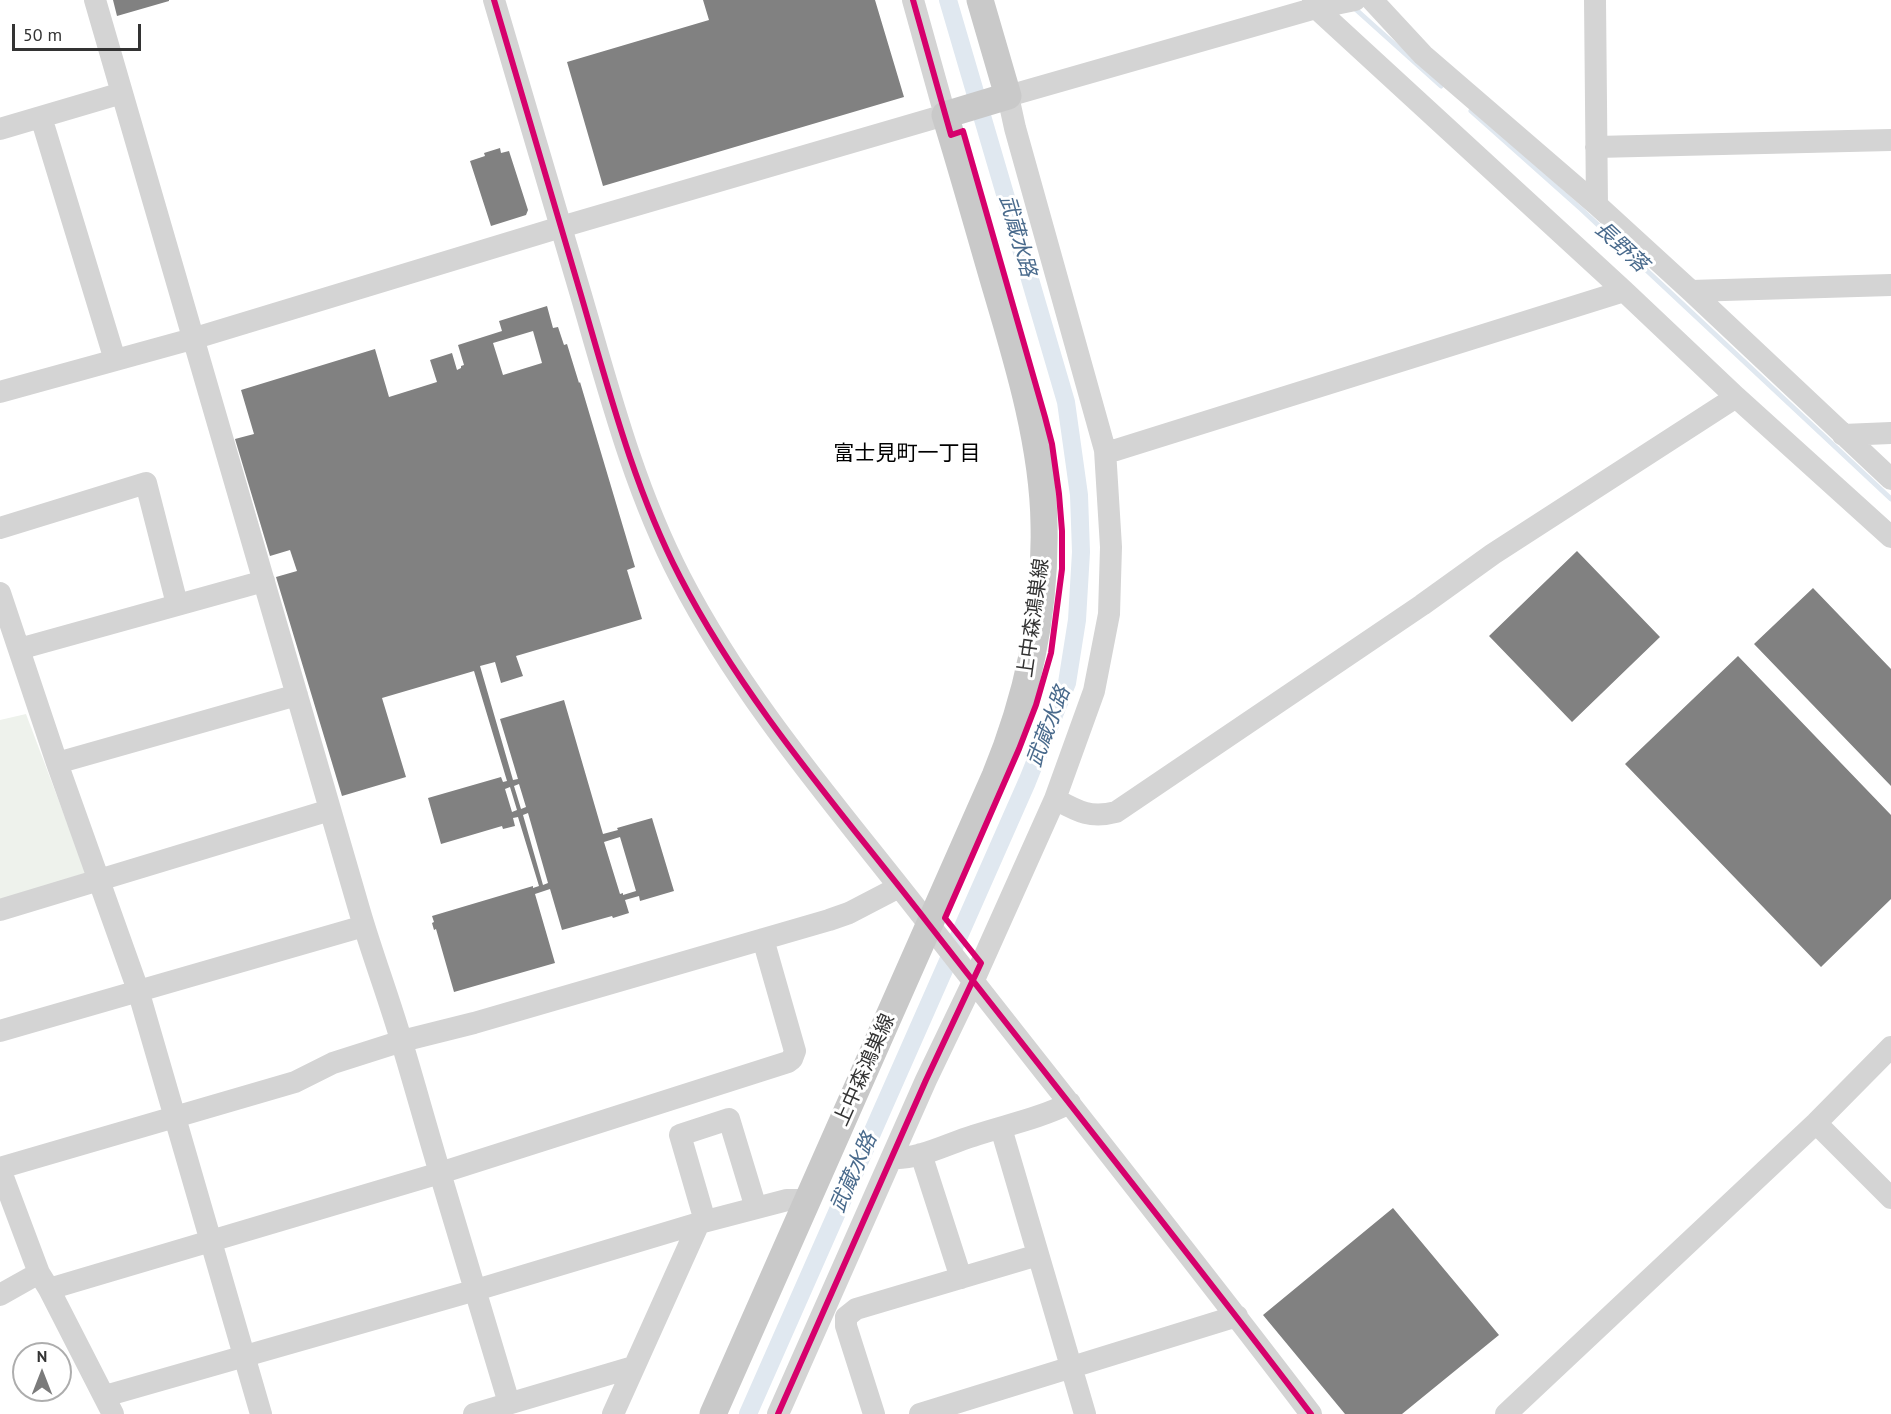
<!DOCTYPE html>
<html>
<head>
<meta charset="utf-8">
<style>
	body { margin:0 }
	#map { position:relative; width:1891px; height:1414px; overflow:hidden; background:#fff; font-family:"PT Sans",sans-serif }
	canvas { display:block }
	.north { position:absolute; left:12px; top:1342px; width:60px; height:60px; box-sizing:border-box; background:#fff; border:2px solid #adadad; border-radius:50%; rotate:0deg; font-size:16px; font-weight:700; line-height:24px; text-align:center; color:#333 }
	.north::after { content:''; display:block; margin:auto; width:21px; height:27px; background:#7a7a7a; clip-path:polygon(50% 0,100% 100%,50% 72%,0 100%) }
	.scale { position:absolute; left:12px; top:24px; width:129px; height:27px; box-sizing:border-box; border:3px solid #333; border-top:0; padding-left:8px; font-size:18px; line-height:21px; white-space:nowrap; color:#333; -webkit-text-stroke:4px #fff; paint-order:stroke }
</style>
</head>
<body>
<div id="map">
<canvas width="1891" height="1414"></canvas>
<div class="north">N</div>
<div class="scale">50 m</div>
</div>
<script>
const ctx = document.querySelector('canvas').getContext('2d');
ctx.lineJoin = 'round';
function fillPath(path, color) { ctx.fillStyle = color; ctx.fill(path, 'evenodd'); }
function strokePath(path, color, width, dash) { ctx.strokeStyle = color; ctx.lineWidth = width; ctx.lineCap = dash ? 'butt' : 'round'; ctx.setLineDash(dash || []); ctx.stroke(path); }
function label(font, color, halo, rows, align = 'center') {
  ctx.font = font + ' "PT Sans","Noto Sans JP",sans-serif'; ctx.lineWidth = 6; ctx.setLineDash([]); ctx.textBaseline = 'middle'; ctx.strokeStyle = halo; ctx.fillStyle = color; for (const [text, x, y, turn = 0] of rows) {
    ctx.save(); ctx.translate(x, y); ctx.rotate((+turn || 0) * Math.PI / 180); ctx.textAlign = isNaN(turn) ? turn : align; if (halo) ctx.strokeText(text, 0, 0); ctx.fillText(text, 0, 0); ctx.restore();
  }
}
const green = new Path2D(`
	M 26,714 L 86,873 L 0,900 L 0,720 Z`);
const stream = new Path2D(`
	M 1352,6 L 1441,86
	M 1471,111 L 1581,209 L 1891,499`);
const canal = new Path2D(`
	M 748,1414 L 1027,782 L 1067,683 L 1077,620 L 1081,552 L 1079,495 L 1066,402 L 948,0`);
const building = new Path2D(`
	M 113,0 L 169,0 L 169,1 L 117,16 Z
	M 703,0 L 875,0 L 904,97 L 603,186 L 567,62 L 709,20 Z
	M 500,148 L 501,153 L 509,151 L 528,210 L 526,215 L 491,226 L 470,161 L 485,156 L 484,153 Z
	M 547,306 L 553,328 L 558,327 L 564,345 L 567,344 L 579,383 L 580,382 L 635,567 L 627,570 L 642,619 L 516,656 L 523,676 L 501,683 L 495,662 L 480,666 L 513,780 L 518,779 L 500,719 L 564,700 L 603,834 L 618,830 L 617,828 L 652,818 L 674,891 L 640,901 L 639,896 L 625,900 L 629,913 L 613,918 L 612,916 L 562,930 L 550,889 L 535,894 L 555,963 L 454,992 L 436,929 L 434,930 L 432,923 L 434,922 L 432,916 L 533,886 L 533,888 L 539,886 L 518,817 L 513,818 L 515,826 L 503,829 L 502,826 L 441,844 L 428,798 L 501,777 L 503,782 L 507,781 L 474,671 L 382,698 L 406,777 L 342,796 L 276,577 L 297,571 L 290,550 L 270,556 L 235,439 L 254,434 L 241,390 L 375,349 L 389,397 L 437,382 L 430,360 L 452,353 L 457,370 L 461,368 L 461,366 L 464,365 L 458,345 L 502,331 L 499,321 ZM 533,331 L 542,363 L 503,375 L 493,343 ZM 519,784 L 526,807 L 521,809 L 514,786 ZM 510,787 L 517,810 L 512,812 L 505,789 ZM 528,813 L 548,883 L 543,885 L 523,815 ZM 620,837 L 636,891 L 623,895 L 623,893 L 620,894 L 604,842 Z
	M 1577,551 L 1660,637 L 1572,722 L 1489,636 Z
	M 1813,588 L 1891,669 L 1891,786 L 1754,644 Z
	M 1738,656 L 1891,815 L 1891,899 L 1821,967 L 1625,764 Z
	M 1393,1208 L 1499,1335 L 1402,1414 L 1345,1414 L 1263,1315 Z`);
const minor = new Path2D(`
	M 494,0 C 523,98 552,197 581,295 C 609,391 634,488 680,577 C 745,703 840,810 927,922 C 1055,1086 1185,1248 1311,1414
	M 1313,0 L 1316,8 L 1624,291 L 1736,397 L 1891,537
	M 1372,0 L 1423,55 L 1597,205 L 1691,291 L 1891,479
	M 1595,0 L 1597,205
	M 41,117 L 115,360
	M 0,129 L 122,93
	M 1596,147 L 1891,140
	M 1691,291 L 1891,285
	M 0,392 L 192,339 L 561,227 L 945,115 L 913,0
	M 1843,435 L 1891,433
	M 1105,450 L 1116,450 L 1624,291
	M 0,528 L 146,483 L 177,604
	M 0,593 L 57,763 L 138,990 L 261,1414
	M 19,649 L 264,581
	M 57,763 L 297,695
	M 1055,799 C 1077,811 1090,819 1116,812 L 1422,605 L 1493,554 L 1736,397
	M 0,910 L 330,810
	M 0,1031 L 364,926
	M 1816,1123 L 1891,1198
	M 1001,1128 L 1085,1414
	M 921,1154 L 961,1278
	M 892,1158 C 918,1160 947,1144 973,1136 C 1006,1125 1038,1119 1070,1103
	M 0,1168 L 295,1082 L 333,1063 L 402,1041 L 474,1023 L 829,920 L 849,913 L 899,887
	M 0,1169 L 39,1273 L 49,1289 L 113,1414
	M 705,1221 L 680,1135 L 729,1119 L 756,1208
	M 49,1289 L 440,1173 C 427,1130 415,1086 402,1043 C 389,998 372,954 359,909 C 270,606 182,303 95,0
	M 0,1295 L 39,1273
	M 105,1396 L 476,1290 L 699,1223 L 787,1200 L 807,1200
	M 509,1403 L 440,1173 L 788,1062 L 792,1059 L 795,1051 L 763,939
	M 474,1414 L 633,1367
	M 613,1414 L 699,1223
	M 778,1414 L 926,1080 L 973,982 L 1055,799 L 1094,691 L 1109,614 L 1111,547 L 1105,450 L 1015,128 L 1008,96 L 1316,8 L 1355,0
	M 874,1414 L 846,1326 L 846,1317 L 856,1309 L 1038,1255
	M 920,1414 L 1237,1316
	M 1506,1414 L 1816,1123 L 1891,1047`);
const major = new Path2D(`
	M 713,1414 L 995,776 C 1028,696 1046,611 1044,524 C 1043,446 1018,363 996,289 C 979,231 963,173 945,115 L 1008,96 L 980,0`);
const cycleway = new Path2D(`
	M 494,0 C 523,98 552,197 581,295 C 609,391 634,488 680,577 C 745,703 840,810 927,922 C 1055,1086 1185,1248 1311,1414
	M 778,1414 L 926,1080 L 981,963 L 945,918 L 1019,749 L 1036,705 L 1051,653 L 1062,569 L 1062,531 L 1059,494 L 1052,444 L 1045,417 L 963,131 L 951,135 L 913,0`);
const streetNames = [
	["上中森鴻巣線",1034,618,-82],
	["上中森鴻巣線",865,1070,-66]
];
const waterNames = [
	["武蔵水路",1017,236,74],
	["長野落",1621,247,43],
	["武蔵水路",1049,727,-69],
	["武蔵水路",854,1173,-66]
];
const neighbourhoodNames = [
	["富士見町一丁目",907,454]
];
fillPath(green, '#eef2ec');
strokePath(stream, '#e0e8f0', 5);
strokePath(canal, '#e0e8f0', 18);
fillPath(building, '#818181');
strokePath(minor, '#d4d4d4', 22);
strokePath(major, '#c9c9c9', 27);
strokePath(cycleway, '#d6006c', 6);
label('20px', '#333', '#fff', streetNames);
label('italic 21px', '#496a8c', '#fff', waterNames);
label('21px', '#000', '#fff', neighbourhoodNames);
</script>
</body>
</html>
